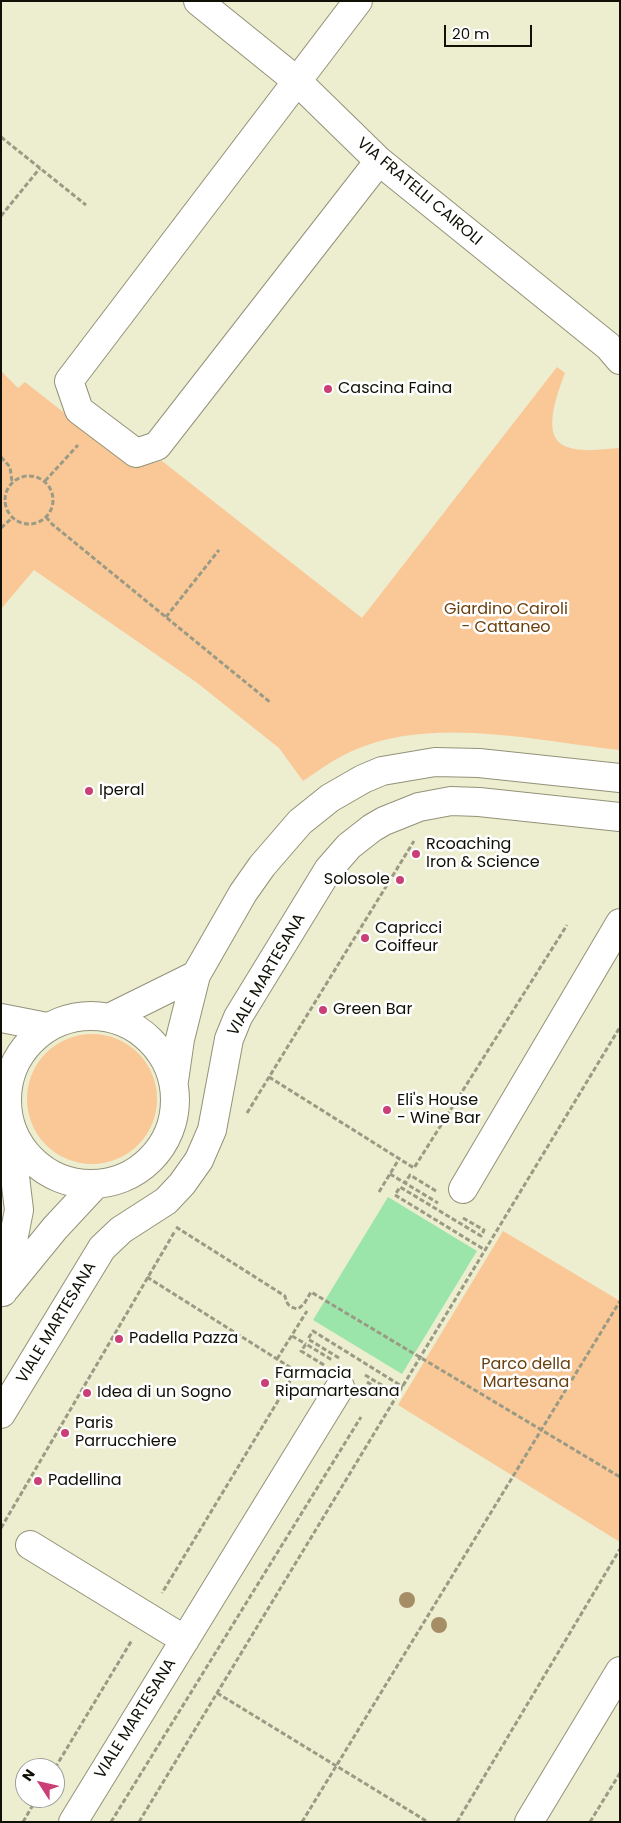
<!DOCTYPE html>
<html>
<head>
<meta charset="utf-8">
<style>
	body { margin:0 }
	#map { position:relative; width:621px; height:1823px; overflow:hidden; background:#ededd0; font-family:Poppins,sans-serif }
	canvas { display:block }
	.frame { position:absolute; inset:0; border:2px solid #101006; pointer-events:none }
	.north { position:absolute; left:15px; top:1758px; width:50px; height:50px; box-sizing:border-box; background:#fff; border:1px solid #9f9f9b; border-radius:50%; rotate:305deg; font-size:14px; font-weight:700; line-height:20px; text-align:center; color:#101006 }
	.north::after { content:''; display:block; margin:auto; width:18px; height:22px; background:#ca3f75; clip-path:polygon(50% 0,100% 100%,50% 72%,0 100%) }
	.scale { position:absolute; left:444px; top:25px; width:88px; height:22px; box-sizing:border-box; border:2px solid #101006; border-top:0; padding-left:6px; font-size:15px; line-height:18px; white-space:nowrap; color:#101006; -webkit-text-stroke:4px #fff; paint-order:stroke }
</style>
</head>
<body>
<div id="map">
<canvas width="621" height="1823"></canvas>
<div class="frame"></div>
<div class="north">N</div>
<div class="scale">20 m</div>
</div>
<script>
const ctx = document.querySelector('canvas').getContext('2d');
ctx.lineJoin = 'round';
function fillPath(path, color) { ctx.fillStyle = color; ctx.fill(path, 'evenodd'); }
function strokePath(path, color, width, dash) { ctx.strokeStyle = color; ctx.lineWidth = width; ctx.lineCap = dash ? 'butt' : 'round'; ctx.setLineDash(dash || []); ctx.stroke(path); }
function label(font, color, halo, rows, align = 'center') {
  ctx.font = font + ' Poppins,sans-serif'; ctx.lineWidth = 5; ctx.setLineDash([]); ctx.textBaseline = 'middle'; ctx.strokeStyle = halo; ctx.fillStyle = color; for (const [text, x, y, turn = 0] of rows) {
    ctx.save(); ctx.translate(x, y); ctx.rotate((+turn || 0) * Math.PI / 180); ctx.textAlign = isNaN(turn) ? turn : align; if (halo) ctx.strokeText(text, 0, 0); ctx.fillText(text, 0, 0); ctx.restore();
  }
}
const green = new Path2D(`
	M 557,367 L 565,373 C 559,389 542,431 561,444 C 577,454 602,449 620,448 L 620,750 C 535,741 433,715 352,751 C 334,759 318,771 303,781 L 279,748 L 196,682 L 34,570 L 1,609 L 1,371 L 18,388 L 25,382 L 133,467 L 162,461 L 362,618 Z
	M27 1099a65 65 0 1 1 130 0a65 65 0 1 1-130 0Z
	M 503,1231 L 620,1301 L 620,1542 L 398,1405 Z`);
const water = new Path2D(`
	M 388,1197 L 477,1251 L 402,1374 L 313,1320 Z`);
const path = new Path2D(`
	M 1,137 L 86,205
	M 1,216 L 40,168
	M 1,457 L 10,467 L 12,482
	M5 500a24 24 0 1 1 48 0a24 24 0 1 1-48 0Z
	M 45,481 L 78,445
	M 46,517 L 52,524 L 271,703
	M 1,528 L 12,518
	M 166,617 L 219,550
	M 269,1077 L 414,1168 L 567,925
	M 247,1113 L 414,841
	M 390,1174 L 405,1183
	M 436,1191 L 410,1175 L 405,1183 L 438,1203
	M 379,1192 L 399,1159
	M 463,1218 L 484,1230 L 481,1236 L 400,1187 L 395,1195 L 485,1250
	M 176,1227 L 285,1296 C 287,1305 289,1307 298,1309 L 304,1304 L 311,1292 L 620,1477
	M 147,1277 L 296,1371 L 162,1593
	M 292,1336 L 306,1344
	M 339,1358 L 308,1339 L 313,1331 L 403,1387
	M 277,1359 L 307,1311
	M 324,1365 L 301,1351 L 306,1344 L 332,1360
	M 365,1375 L 390,1390 L 387,1394 L 367,1382
	M 1,1528 L 175,1231
	M 217,1693 L 428,1822
	M 55,1768 L 132,1640
	M 23,1822 L 37,1798
	M 111,1822 L 361,1417
	M 139,1822 L 620,1027
	M 302,1822 L 620,1301
	M 457,1822 L 620,1549
	M 590,1822 L 620,1773`);
const minor = new Path2D(`
	M 198,1 L 297,81 L 379,161 L 608,346 L 620,360
	M 358,1 L 69,381 L 79,410 L 136,453 L 157,446 L 379,161
	M7 1100a84 84 0 1 1 168 0a84 84 0 1 1-168 0Z
	M 111,1017 L 196,975
	M 1,1018 L 47,1027
	M 174,1081 L 180,1039 L 196,975 L 243,893 L 262,866 L 300,822 L 330,798 L 363,779 L 382,771 L 435,762 L 479,763 L 620,778
	M 463,1189 L 620,923
	M 6,1288 L 55,1228 L 95,1185
	M 3,1292 L 19,1210 L 10,1135
	M 1,1414 L 102,1248 L 121,1230 L 166,1201 L 182,1184 L 199,1160 L 212,1130 L 229,1039 L 238,1017 L 328,870 L 349,846 L 372,828 L 384,821 L 419,807 L 451,801 L 479,802 L 620,817
	M 30,1545 L 185,1640
	M 73,1822 L 340,1387
	M 529,1822 L 620,1671`);
const trees = [
	[407,1600],
	[439,1625]
];
const markers = [
	[328,389,5,"#ca3f75"],
	[89,791,5,"#ca3f75"],
	[416,854,5,"#ca3f75"],
	[400,880,5,"#ca3f75"],
	[365,938,5,"#ca3f75"],
	[323,1010,5,"#ca3f75"],
	[387,1110,5,"#ca3f75"],
	[119,1339,5,"#ca3f75"],
	[265,1383,5,"#ca3f75"],
	[87,1393,5,"#ca3f75"],
	[65,1433,5,"#ca3f75"],
	[38,1481,5,"#ca3f75"]
];
const streetNames = [
	["VIA FRATELLI CAIROLI",419,192,40],
	["VIALE MARTESANA",267,975,-60],
	["VIALE MARTESANA",57,1323,-59],
	["VIALE MARTESANA",136,1719,-58]
];
const poiNames = [
	["Cascina Faina",338,389],
	["Iperal",99,791],
	["Rcoaching",426,845],
	["Iron & Science",426,863],
	["Solosole",390,880,"right"],
	["Capricci",375,929],
	["Coiffeur",375,947],
	["Green Bar",333,1010],
	["Eli's House",397,1101],
	["- Wine Bar",397,1119],
	["Padella Pazza",129,1339],
	["Farmacia",275,1374],
	["Ripamartesana",275,1392],
	["Idea di un Sogno",97,1393],
	["Paris",75,1424],
	["Parrucchiere",75,1442],
	["Padellina",48,1481]
];
const parkNames = [
	["Giardino Cairoli",506,610],
	["- Cattaneo",506,628],
	["Parco della",526,1365],
	["Martesana",526,1383]
];
fillPath(green, '#fac797');
fillPath(water, '#9ce5aa');
strokePath(minor, '#939278', 30);
strokePath(path, '#9b9b85', 3, [5, 2.5]);
strokePath(minor, '#fff', 28);
ctx.fillStyle = '#a58e66';
for (const [x, y] of trees) { ctx.beginPath(); ctx.arc(x, y, 8, 0, 2 * Math.PI); ctx.fill(); }
for (const [x, y, r, color] of markers) { const dot = new Path2D(); dot.arc(x, y, r, 0, 2 * Math.PI); ctx.fillStyle = color; ctx.fill(dot); strokePath(dot, '#fff', 2); }
label('16px', '#101006', '#fff', streetNames);
label('16px', '#101006', '#fff', poiNames, 'left');
label('16px', '#6a400f', '#fff', parkNames);
</script>
</body>
</html>
